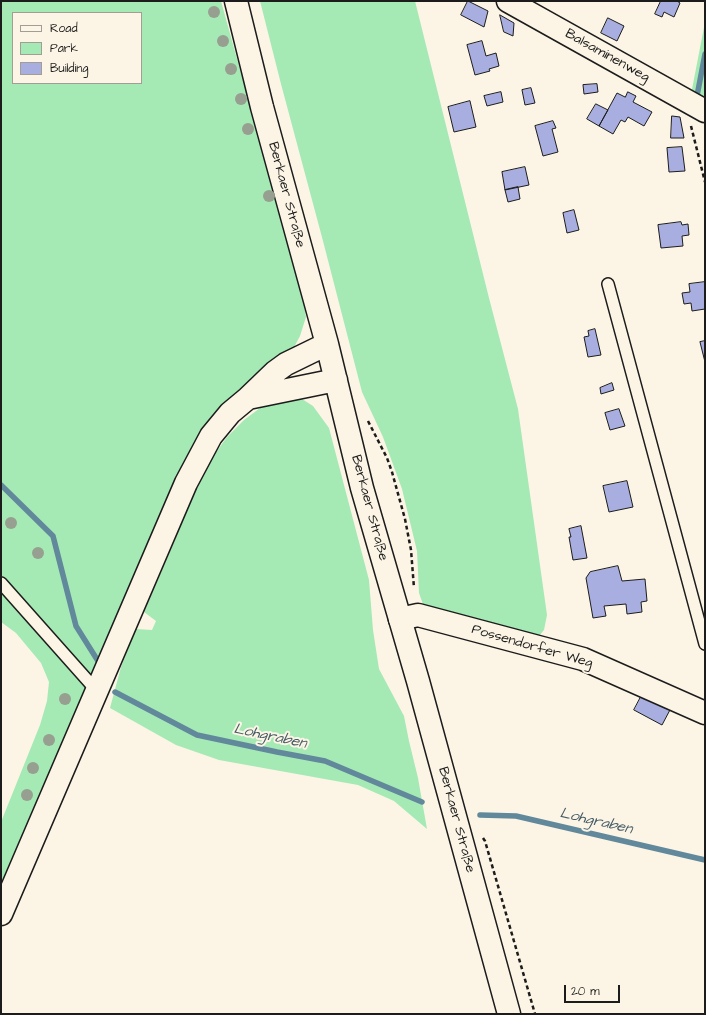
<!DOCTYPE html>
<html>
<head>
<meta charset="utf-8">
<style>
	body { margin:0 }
	#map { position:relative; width:706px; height:1015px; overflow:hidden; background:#fcf5e5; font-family:"Architects Daughter",sans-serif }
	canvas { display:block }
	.frame { position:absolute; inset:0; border:2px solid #1c1c1c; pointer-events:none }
	.legend { position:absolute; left:12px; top:12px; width:130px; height:72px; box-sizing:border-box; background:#fcf5e5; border:1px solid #a29e95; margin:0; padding:5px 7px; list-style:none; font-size:12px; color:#1c1c1c }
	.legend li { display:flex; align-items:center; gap:8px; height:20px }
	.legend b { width:20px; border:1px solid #a29e95 }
	.scale { position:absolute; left:564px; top:985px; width:56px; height:18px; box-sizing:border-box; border:2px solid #1c1c1c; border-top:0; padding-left:5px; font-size:12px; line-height:14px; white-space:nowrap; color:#1c1c1c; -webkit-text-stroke:3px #fcf5e5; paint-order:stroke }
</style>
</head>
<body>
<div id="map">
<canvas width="706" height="1015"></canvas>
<div class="frame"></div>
<ul class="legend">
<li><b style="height:5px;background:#fcf5e5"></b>Road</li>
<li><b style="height:11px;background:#a5e9b5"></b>Park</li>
<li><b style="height:11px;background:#a8aedf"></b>Building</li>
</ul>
<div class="scale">20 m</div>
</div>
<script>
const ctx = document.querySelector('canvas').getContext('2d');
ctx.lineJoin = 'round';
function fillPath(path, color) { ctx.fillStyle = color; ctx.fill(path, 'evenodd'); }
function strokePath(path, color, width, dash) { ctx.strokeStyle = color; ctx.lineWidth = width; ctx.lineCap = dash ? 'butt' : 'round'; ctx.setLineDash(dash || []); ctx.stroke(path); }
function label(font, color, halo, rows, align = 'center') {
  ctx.font = font + ' "Architects Daughter",sans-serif'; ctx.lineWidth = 4; ctx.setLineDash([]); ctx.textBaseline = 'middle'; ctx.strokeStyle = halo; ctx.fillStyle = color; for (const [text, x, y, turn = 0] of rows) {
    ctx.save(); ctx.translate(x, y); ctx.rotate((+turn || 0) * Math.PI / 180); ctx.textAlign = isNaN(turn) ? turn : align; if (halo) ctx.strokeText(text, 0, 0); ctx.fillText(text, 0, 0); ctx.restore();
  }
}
const green = new Path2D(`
	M 1,1 L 221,1 L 303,298 L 306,317 L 300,336 L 292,351 L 230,398 L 211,419 L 194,442 L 117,616 L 1,886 L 1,822 L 40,725 L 47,701 L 49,682 L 41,663 L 16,633 L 1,622 ZM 13,13 L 141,13 L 141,83 L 13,83 Z
	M 260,1 L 415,1 L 489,298 L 518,409 L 547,615 L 544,630 L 539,636 L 424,607 L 419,593 L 417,551 L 402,489 L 383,437 L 362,392 L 323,241 L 281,84 Z
	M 705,22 L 705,119 L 688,110 Z
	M 302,399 L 313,406 L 329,428 L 369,580 L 373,630 L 379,669 L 404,716 L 409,741 L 418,778 L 427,829 L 394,801 L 358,785 L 219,760 L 176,745 L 110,708 L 121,667 L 136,629 L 152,630 L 156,621 L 144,612 L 175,540 L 193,493 L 214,455 L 227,437 L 244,420 L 264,405 L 284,400 Z`);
const stream = new Path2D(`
	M 697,96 L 705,54
	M 1,485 L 53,536 L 76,626 L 98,661
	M 115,692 L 197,735 L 277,752 L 325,761 L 422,802
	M 480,815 L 516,816 L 705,860`);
const building = new Path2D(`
	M 468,1 L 488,11 L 484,27 L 461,15 Z
	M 661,1 L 677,1 L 680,3 L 674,17 L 664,12 L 662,17 L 655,14 Z
	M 500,15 L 514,23 L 513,36 L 504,32 Z
	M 608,18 L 624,26 L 617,41 L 601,33 Z
	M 482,41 L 486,56 L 496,53 L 499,66 L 489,69 L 490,71 L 475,75 L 467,45 Z
	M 597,84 L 598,92 L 584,94 L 583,85 Z
	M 531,88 L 535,103 L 525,105 L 522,90 Z
	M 501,92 L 503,102 L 487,106 L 484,96 Z
	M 628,92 L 636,96 L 633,102 L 652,112 L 644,126 L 628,117 L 625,122 L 621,120 L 613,134 L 599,126 L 617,93 L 625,97 Z
	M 470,101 L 476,127 L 454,132 L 448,107 Z
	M 596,104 L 608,110 L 599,126 L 587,119 Z
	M 672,116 L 680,117 L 684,138 L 671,138 Z
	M 553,121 L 556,128 L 552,129 L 558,152 L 543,156 L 535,126 Z
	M 682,147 L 685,171 L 669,172 L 667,148 Z
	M 525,167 L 529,185 L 505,190 L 502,172 Z
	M 518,187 L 520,199 L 508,202 L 505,190 Z
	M 574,210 L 579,230 L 567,233 L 563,213 Z
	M 681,222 L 682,225 L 688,224 L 689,235 L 682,236 L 683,246 L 661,248 L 658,225 Z
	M 705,282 L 705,309 L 692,311 L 691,303 L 684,304 L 682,293 L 690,292 L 689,284 Z
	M 595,329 L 601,355 L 588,357 L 584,337 L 589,336 L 588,331 Z
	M 705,341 L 705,362 L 700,342 Z
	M 612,383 L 614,390 L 601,394 L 600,388 Z
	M 619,409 L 625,426 L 610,430 L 605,413 Z
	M 627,481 L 633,507 L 609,512 L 603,486 Z
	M 581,526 L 587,558 L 573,560 L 569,537 L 571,537 L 569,529 Z
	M 618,566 L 622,581 L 645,579 L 647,601 L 641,602 L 642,612 L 627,614 L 626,604 L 604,606 L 606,616 L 593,618 L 586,578 L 590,572 Z
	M 643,693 L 671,708 L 662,725 L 634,710 Z`);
const path = new Path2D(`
	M 691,126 L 705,182
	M 368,421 L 387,458 L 392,472 L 405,519 L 411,550 L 414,588
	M 483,838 L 485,841 L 535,1014`);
const lane = new Path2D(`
	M 608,284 L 705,644
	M 1,583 L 97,691`);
const street = new Path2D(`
	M 508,1 L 705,111
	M 400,619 L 418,615 L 583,659 L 705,713`);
const secondary = new Path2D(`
	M 236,1 L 262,107 L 327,344 L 362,488 L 418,681 L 509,1014
	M 248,398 L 336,380
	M 1,914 L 186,483 L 211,436 L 230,413 L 248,398 L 275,372 L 286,364 L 327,344`);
const trees = [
	[214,12],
	[223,41],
	[231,69],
	[241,99],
	[248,129],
	[269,196],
	[11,523],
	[38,553],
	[65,699],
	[49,740],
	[33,768],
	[27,795]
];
const streetNames = [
	["Balsaminenweg",607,56,29],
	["Berkaer Straße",286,195,75],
	["Berkaer Straße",369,508,75],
	["Possendorfer Weg",532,647,16],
	["Berkaer Straße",456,820,75]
];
const waterNames = [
	["Lohgraben",270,737,12],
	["Lohgraben",596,822,13]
];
fillPath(green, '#a5e9b5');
strokePath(stream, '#61889b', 5.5);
fillPath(building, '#a8aedf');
strokePath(building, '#1c1c1c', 1);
strokePath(lane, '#1c1c1c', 14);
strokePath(street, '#1c1c1c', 25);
strokePath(secondary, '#1c1c1c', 25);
strokePath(path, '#1c1c1c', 2.5, [4, 3]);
strokePath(lane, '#fcf5e5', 11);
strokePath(street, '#fcf5e5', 22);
strokePath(secondary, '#fcf5e5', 22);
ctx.fillStyle = '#97a090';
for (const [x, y] of trees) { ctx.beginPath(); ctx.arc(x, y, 6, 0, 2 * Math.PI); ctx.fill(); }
label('14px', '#1c1c1c', '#fcf5e5', streetNames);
label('italic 15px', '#445b66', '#fcf5e5', waterNames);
</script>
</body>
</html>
